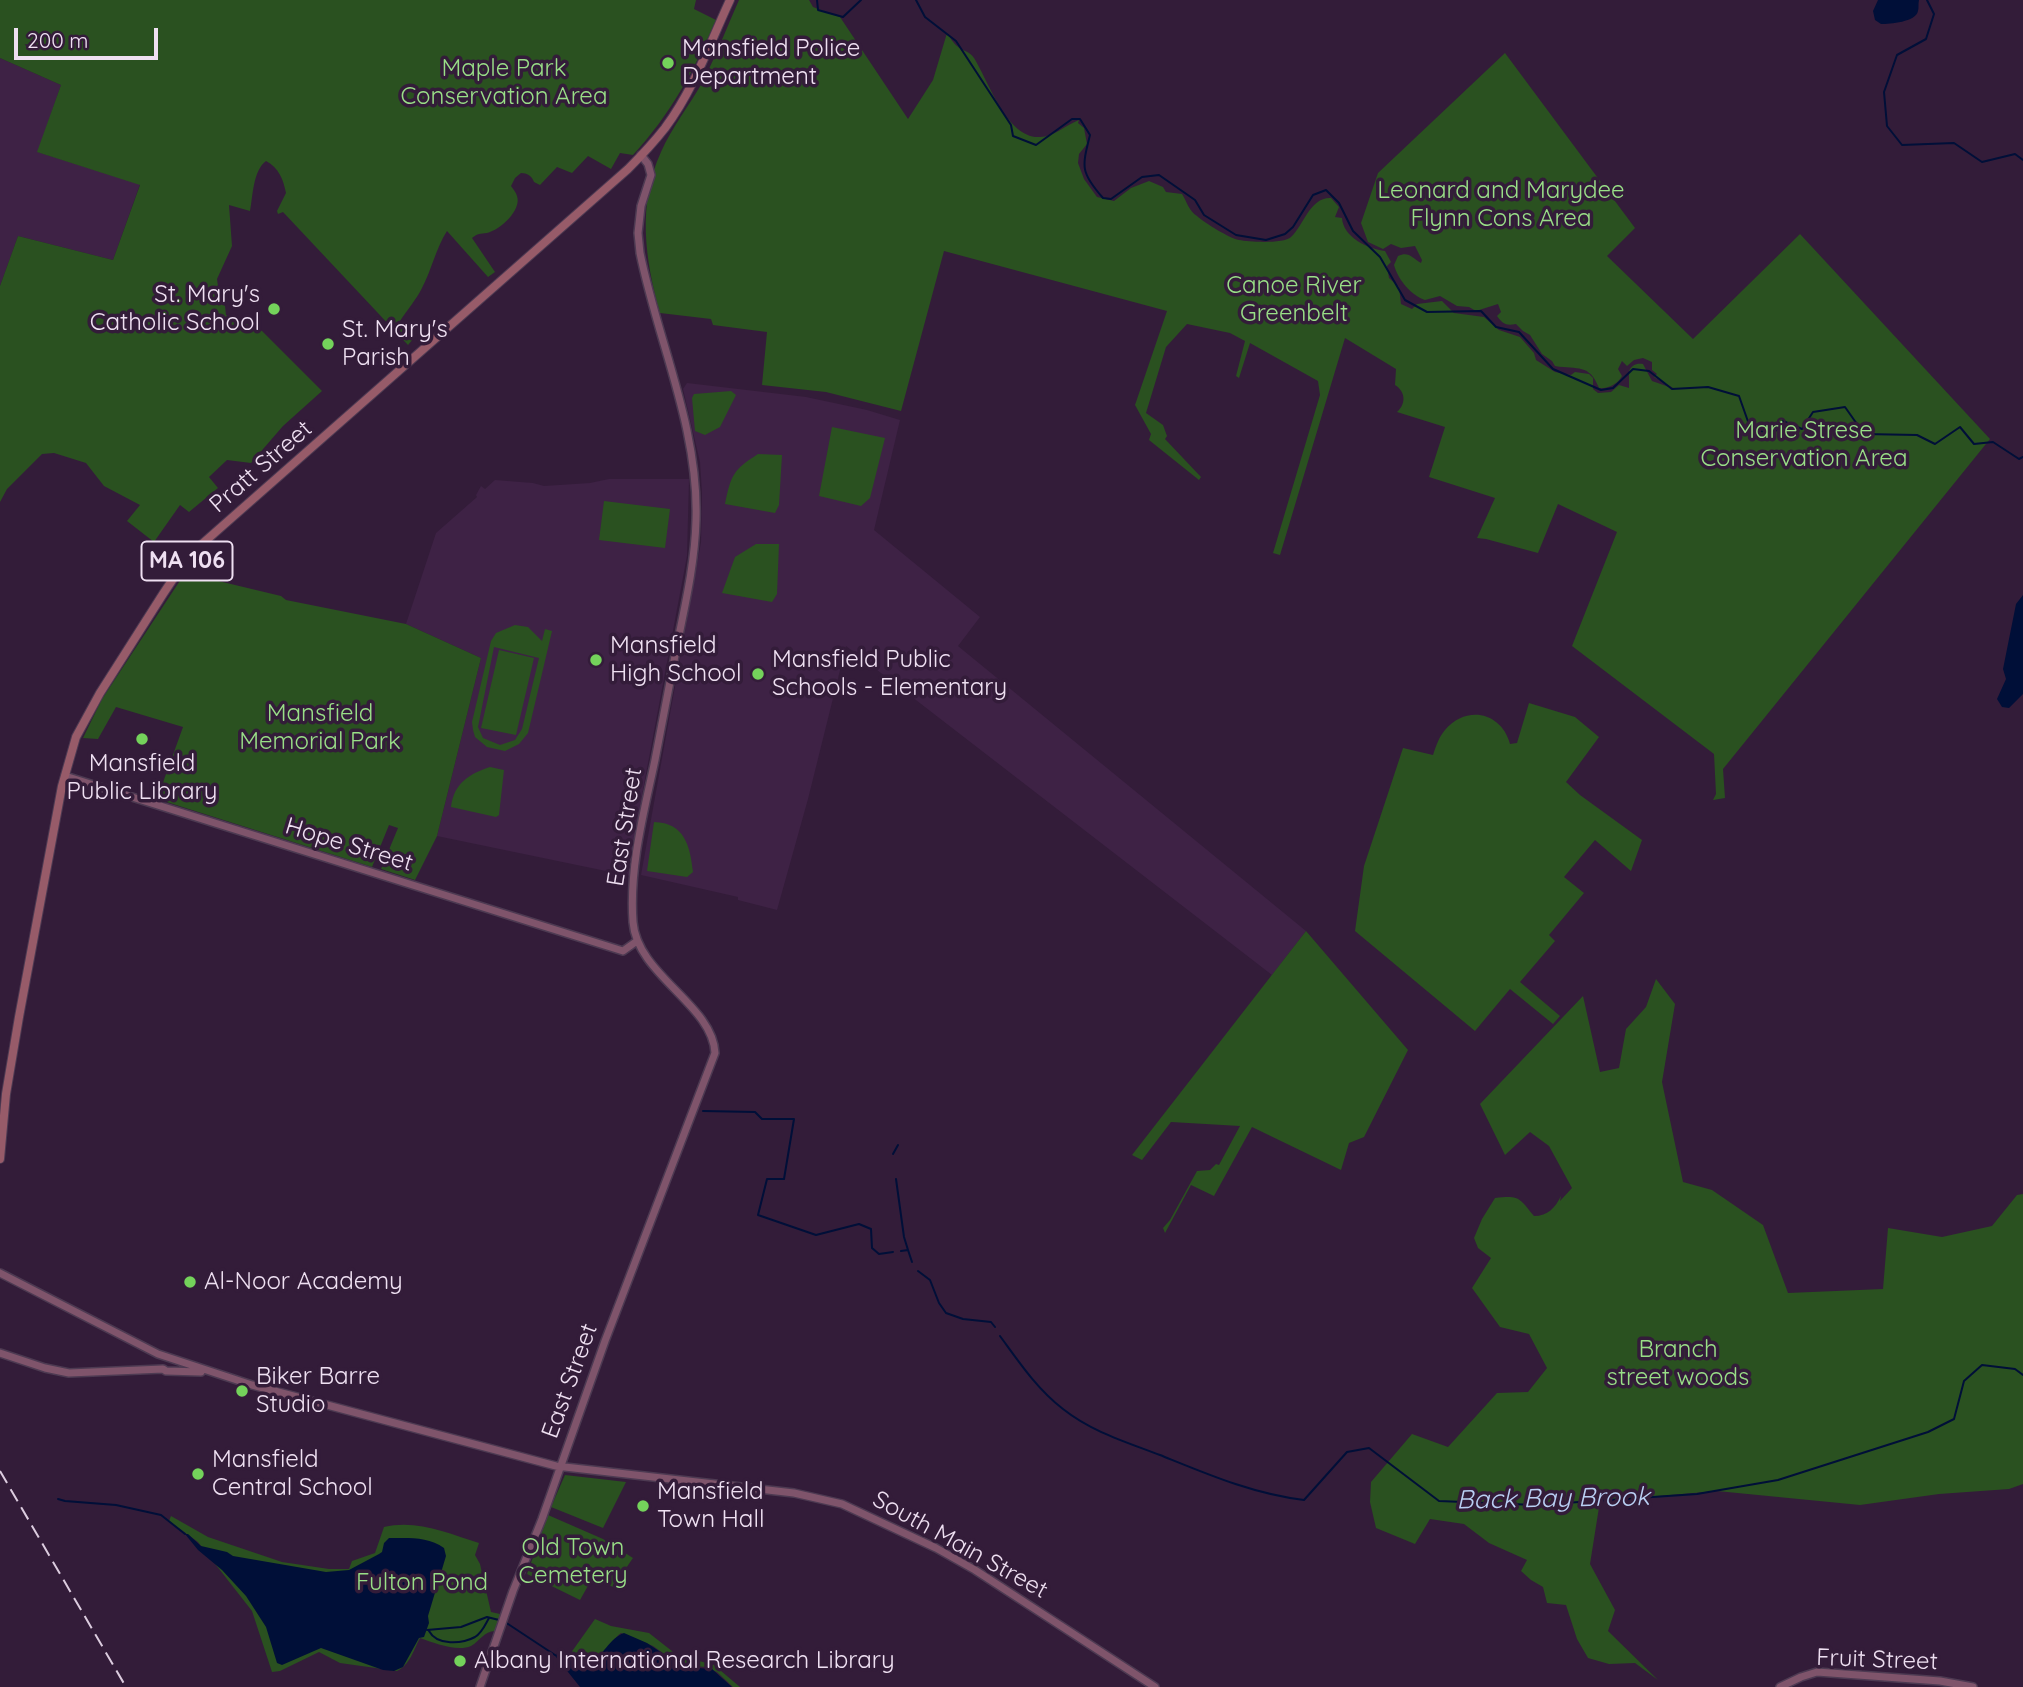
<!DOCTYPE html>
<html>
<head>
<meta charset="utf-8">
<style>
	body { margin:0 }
	#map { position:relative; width:2023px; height:1687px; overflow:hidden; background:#331c39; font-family:Quicksand,sans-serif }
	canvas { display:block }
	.scale { position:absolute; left:14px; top:28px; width:144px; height:32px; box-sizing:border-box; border:4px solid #efe0f2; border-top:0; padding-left:9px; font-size:21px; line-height:24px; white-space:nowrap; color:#efe0f2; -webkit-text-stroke:5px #331c39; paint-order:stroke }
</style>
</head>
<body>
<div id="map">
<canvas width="2023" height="1687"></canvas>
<div class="scale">200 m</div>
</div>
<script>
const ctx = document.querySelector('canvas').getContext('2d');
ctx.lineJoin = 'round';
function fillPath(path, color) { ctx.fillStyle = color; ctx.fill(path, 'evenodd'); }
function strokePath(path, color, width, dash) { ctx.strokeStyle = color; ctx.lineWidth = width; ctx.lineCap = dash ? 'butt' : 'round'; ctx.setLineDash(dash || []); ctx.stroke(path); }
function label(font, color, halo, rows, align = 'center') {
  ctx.font = font + ' Quicksand,sans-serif'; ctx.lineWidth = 7; ctx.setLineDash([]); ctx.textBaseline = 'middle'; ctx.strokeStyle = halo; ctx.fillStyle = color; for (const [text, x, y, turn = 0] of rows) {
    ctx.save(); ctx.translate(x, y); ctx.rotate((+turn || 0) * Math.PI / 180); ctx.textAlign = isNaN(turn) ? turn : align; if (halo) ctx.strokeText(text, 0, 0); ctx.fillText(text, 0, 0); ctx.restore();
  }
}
const built = new Path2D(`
	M 0,58 L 61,85 L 38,152 L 140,184 L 113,260 L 18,236 L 0,286 Z
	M 687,383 L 806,397 L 867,410 L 900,420 L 874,530 L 980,617 L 958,646 L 1306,931 L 1272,975 L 846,646 L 808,799 L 777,910 L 738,900 L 738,897 L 641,875 L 701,542 L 702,493 L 700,462 L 683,389 Z
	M 609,479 L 689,479 L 687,556 L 633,843 L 630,876 L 437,836 L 481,658 L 406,624 L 436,533 L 477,497 L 476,495 L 481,486 L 485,489 L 495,480 L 533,483 L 544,486 L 590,483 Z`);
const green = new Path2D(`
	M 0,0 L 696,0 L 694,9 L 716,20 C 694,70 671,114 633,155 L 620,153 L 611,169 L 588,156 L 572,173 L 557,167 L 540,185 L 534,182 C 532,176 527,173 521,173 L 515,178 L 511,186 C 513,189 516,192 517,196 C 522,210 500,230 487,233 C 480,234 478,233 472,238 L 495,272 L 488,277 L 447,231 C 436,248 432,269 422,288 C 416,300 407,310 400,321 L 414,338 L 408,345 L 283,212 L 278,214 L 277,211 L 286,193 C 283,179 279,168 266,161 C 253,171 253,195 250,211 L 229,205 L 232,246 L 217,279 L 220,301 L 225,306 L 226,315 L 262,331 L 322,391 L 283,426 L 251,463 L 227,460 L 209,477 L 218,488 L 189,512 L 180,505 L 154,542 L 127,521 L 140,505 L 104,486 L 86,463 L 54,453 L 42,454 L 7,489 L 0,502 L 0,286 L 18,236 L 113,260 L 140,185 L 37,152 L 61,85 L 0,58 Z
	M 739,0 L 809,0 L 813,7 L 840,17 L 908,119 L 933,80 L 947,33 C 950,37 953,43 957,46 C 962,51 970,51 974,58 C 989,82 1007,139 1040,137 C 1053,137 1066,125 1079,120 L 1078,123 L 1084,128 L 1087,144 L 1079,154 L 1078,163 L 1084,179 L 1097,197 L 1114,201 L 1131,188 L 1149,181 L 1163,187 L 1166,192 L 1182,194 C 1187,202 1189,211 1197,216 C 1205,223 1229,238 1239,240 C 1249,242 1284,244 1291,237 C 1304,225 1310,197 1331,198 L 1339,207 L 1335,217 L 1342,218 C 1343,237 1368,249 1385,251 L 1391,262 L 1387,266 L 1389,278 L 1399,287 L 1401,304 L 1412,309 L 1417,304 L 1442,301 L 1454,313 L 1484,317 L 1499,330 L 1520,337 L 1534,353 L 1536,360 L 1555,372 L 1571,375 L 1575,372 L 1589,374 L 1593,378 L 1593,389 L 1598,393 L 1611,392 L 1619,385 L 1629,388 L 1629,371 C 1632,365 1636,363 1643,364 L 1652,381 L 1675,389 L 1654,377 L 1657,374 L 1652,370 L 1652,362 L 1643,358 L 1634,360 L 1627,366 L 1622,361 L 1618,369 L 1622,376 C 1618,384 1608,389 1599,388 C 1589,363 1578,370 1555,366 L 1552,361 L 1542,354 L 1530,335 L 1523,331 L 1516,324 C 1506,326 1503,324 1497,316 L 1501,312 L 1498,304 L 1476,311 L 1469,307 L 1457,306 L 1440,296 L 1425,300 C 1411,295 1398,280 1394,265 L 1398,256 C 1409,251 1412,258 1421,263 L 1422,260 L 1415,246 L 1401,248 L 1391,244 L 1383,249 L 1368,242 L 1361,223 L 1378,173 L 1505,53 L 1635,228 L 1607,256 L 1693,339 L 1800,234 L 1990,439 L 1723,769 L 1725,798 L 1713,800 L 1716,794 L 1714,754 L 1572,646 L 1617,532 L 1558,504 L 1538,553 L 1486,539 L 1477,538 L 1495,498 L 1429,477 L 1445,427 L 1397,412 C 1406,404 1406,392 1395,385 L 1396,369 L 1345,338 L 1280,555 L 1273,553 L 1320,395 L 1318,381 L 1250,343 L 1239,378 L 1236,376 L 1245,341 L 1230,333 L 1187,324 L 1166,347 L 1146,413 L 1163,425 L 1167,436 L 1165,439 L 1201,477 L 1199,480 L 1149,440 L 1151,434 L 1135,405 L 1167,311 L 944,251 L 901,411 L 826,392 L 762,385 L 767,332 L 713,325 L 711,319 L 660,313 C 645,260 637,204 661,152 C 672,127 689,106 702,83 C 716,56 727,27 739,0 Z
	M 731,391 L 736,395 L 720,427 L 705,435 L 695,431 L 692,398 L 694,394 Z
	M 832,427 L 885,438 L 870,498 L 861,506 L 819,496 Z
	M 758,454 L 782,455 L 779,505 L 775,513 L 725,504 C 731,475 733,470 758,454 Z
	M 604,501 L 670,509 L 665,548 L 599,540 Z
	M 756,544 L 779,544 L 777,594 L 772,602 L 722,593 L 735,557 Z
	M 185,573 L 281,596 L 286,600 L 406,624 L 481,658 L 437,836 L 415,880 L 381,869 L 398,828 L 389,825 L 372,867 L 157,799 L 183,727 L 116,707 L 98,739 L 83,738 L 102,699 Z
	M 515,625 L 528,627 L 542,641 L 545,629 L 552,631 L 528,733 L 519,744 L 505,751 L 487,747 L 475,737 L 473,730 L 472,722 L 491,641 L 496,633 ZM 494,647 L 539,658 L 522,729 L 515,740 L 500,745 L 483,738 L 478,727 Z
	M 499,650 L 534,658 L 516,735 L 481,728 Z
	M 1529,703 L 1575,717 L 1599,737 L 1566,782 L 1580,795 L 1642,840 L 1631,871 L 1595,840 L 1564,877 L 1584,893 L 1549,935 L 1555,941 L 1520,982 L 1560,1016 L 1553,1024 L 1510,989 L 1475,1031 L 1355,931 L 1364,866 L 1403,748 L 1433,755 C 1436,746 1439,737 1445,730 C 1467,704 1502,713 1510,744 L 1517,743 Z
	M 490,767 L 504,770 L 499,815 L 496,817 L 451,807 C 454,783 469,774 490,767 Z
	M 654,822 C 685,823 690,846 693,872 L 687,877 L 647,871 Z
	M 1306,931 L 1408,1050 L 1364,1137 L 1349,1143 L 1341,1170 L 1252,1127 L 1214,1196 L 1191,1185 L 1165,1233 L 1163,1228 L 1170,1220 L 1197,1171 L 1210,1170 L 1216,1164 L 1219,1165 L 1240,1126 L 1171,1122 L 1142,1160 L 1132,1155 Z
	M 1656,979 L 1675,1004 L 1662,1082 L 1683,1182 L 1712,1190 L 1763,1225 L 1788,1293 L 1883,1289 L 1888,1228 L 1942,1237 L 1992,1226 L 2017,1195 L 2023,1194 L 2023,1484 L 2009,1489 L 1939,1494 L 1860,1505 L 1717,1491 L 1600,1501 L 1590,1564 L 1615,1610 L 1608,1631 L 1658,1680 L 1635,1663 L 1609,1664 L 1588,1658 L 1577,1639 L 1566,1605 L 1547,1603 L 1543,1587 L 1531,1580 L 1521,1571 L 1527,1560 L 1489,1543 L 1464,1524 L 1430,1519 L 1415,1544 L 1376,1528 L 1370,1502 L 1371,1482 L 1412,1434 L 1448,1447 L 1497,1393 L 1528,1392 L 1547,1368 L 1529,1334 L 1500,1327 L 1472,1288 L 1491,1258 L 1478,1248 L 1474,1238 L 1482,1219 L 1495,1198 C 1520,1195 1519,1198 1534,1216 C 1548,1216 1555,1208 1561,1196 L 1560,1201 L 1572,1188 L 1549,1146 L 1530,1132 L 1505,1155 L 1480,1104 L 1583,996 L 1600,1072 L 1619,1068 L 1626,1029 L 1646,1007 Z
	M 565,1475 L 626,1482 L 603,1528 L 551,1507 Z
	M 548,1515 L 603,1539 L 633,1558 L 613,1587 L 593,1577 L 580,1600 L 527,1574 Z
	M 171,1516 L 208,1537 L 282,1562 L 329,1569 L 349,1569 L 352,1561 L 375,1553 L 384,1527 C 416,1519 448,1533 479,1543 L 475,1555 L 480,1564 L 491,1612 L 500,1614 L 495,1631 C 484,1631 480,1641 471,1646 C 457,1652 434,1643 420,1638 C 414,1649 410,1665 397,1671 L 340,1663 L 319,1652 L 280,1671 L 272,1672 L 252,1611 L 198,1542 L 169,1521 Z
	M 595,1619 L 611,1626 L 649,1633 L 677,1655 L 714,1665 L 740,1687 L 733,1687 L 717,1672 L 706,1667 L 680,1665 L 653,1646 L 621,1633 C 603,1647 598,1681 568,1657 Z`);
const water = new Path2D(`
	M 1878,0 L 1919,0 C 1918,4 1919,8 1918,11 C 1916,22 1890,24 1881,24 L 1875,20 L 1873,11 Z
	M 2023,595 L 2023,694 L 2009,708 L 2002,707 L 1997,699 L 2006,679 L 2003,669 L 2016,604 Z
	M 185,1534 L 188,1534 L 201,1546 L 227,1552 L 233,1556 L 326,1572 L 349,1570 L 379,1554 L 382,1552 L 384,1543 L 389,1538 C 407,1538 428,1536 444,1548 L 446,1556 L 428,1616 L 429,1623 L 424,1637 L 419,1638 L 403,1667 L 394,1671 L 383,1670 L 321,1648 L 282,1665 L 277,1663 L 266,1627 L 246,1596 L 222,1570 L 198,1550 Z
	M 624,1633 L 647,1643 L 683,1667 L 712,1669 L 732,1687 L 580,1687 L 556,1657 L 557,1653 L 577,1664 L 589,1666 C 602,1656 610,1638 624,1633 Z`);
const stream = new Path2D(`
	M 817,0 L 818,10 L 843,17 L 861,0
	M 916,0 L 925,17 L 956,41 L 1011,125 L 1013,136 L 1036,145 L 1072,119 L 1080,119 L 1090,135 C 1082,167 1080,172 1103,198 L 1111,199 L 1142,177 L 1159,175 L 1195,200 L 1204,215 L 1236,235 L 1266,240 L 1285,234 L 1293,227 L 1313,195 L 1326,190 L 1339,203 L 1353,231 L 1380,257 L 1405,300 L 1427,312 L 1481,311 L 1496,327 L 1519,332 L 1553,369 L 1601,390 L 1613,388 L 1633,369 L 1649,371 L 1672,389 L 1708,387 L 1739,396 L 1751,430 L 1774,433 L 1783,421 L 1802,429 L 1813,412 L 1845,407 L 1864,434 L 1917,435 L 1935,444 L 1960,427 L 1974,444 L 1993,442 L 2019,459 L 2023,457
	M 1927,0 L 1934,14 L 1926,39 L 1897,55 L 1884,92 L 1887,126 L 1902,145 L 1954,143 L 1982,162 L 2015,154 L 2023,160
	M 703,1111 L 755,1112 L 762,1119 L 794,1119 L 784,1179 L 767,1179 L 758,1215 L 816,1235 L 859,1224 L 871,1229 L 872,1248 L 879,1254 L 893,1252
	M 893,1154 L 898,1145
	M 896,1179 L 904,1237 L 908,1250
	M 901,1251 L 908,1250 L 912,1262
	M 918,1271 L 930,1280 L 939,1303 L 946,1313 L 963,1319 L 991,1322 L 995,1327
	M 1000,1336 C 1019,1362 1037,1389 1063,1409 C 1092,1432 1126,1442 1160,1455 C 1207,1474 1253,1494 1304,1500 L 1347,1452 L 1369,1448 L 1439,1501 L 1535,1505 L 1697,1494 L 1778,1480 L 1928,1432 L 1954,1419 L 1964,1381 L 1982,1365 L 2015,1369 L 2023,1375
	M 58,1499 L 65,1501 L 116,1505 L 161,1515 L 185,1534
	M 505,1622 L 558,1657
	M 427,1630 L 461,1627 L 487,1617 L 499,1620
	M 429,1631 C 437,1646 462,1644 475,1637 C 482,1633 485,1625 489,1618`);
const secondary = new Path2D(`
	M 65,776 L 623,951 L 637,941
	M 0,1273 L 158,1354 L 252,1385 L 556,1466 L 794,1493 L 842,1504 L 936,1548 L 975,1570 L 1155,1687
	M 0,1353 L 45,1368 L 69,1373 L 163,1369 L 166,1371 L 201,1372
	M 480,1687 L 513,1591 L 542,1519 L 605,1341 L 715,1053 C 713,1005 637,975 633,922 C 629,867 644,812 655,760 C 663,720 670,680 678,640 C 686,601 695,561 696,520 C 699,428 658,342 640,253 L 638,233 L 641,206 L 651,175 L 648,164 L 641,155
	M 1780,1687 L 1801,1677 L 1817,1672 L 1940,1681 L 1973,1687`);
const primary = new Path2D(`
	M 0,1159 L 6,1094 L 19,1017 L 62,786 L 76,737 L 100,693 L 163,594 L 179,570 L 202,544 L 628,169 C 641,156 654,142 665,128 C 694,89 710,43 730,0`);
const rail = new Path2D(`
	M 0,1471 L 126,1687`);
const markers = [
	[668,63,7,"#74d25b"],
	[274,309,7,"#74d25b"],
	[328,344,7,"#74d25b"],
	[596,660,7,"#74d25b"],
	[758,674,7,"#74d25b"],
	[142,739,7,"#74d25b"],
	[190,1282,7,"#74d25b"],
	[242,1391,7,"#74d25b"],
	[198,1474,7,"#74d25b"],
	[643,1506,7,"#74d25b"],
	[460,1661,7,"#74d25b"]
];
const shields = [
	[187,561,91]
];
const shieldNames = [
	["MA 106",187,561]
];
const poiNames = [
	["Mansfield Police",682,49],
	["Department",682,77],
	["St. Mary's",260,295,"right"],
	["Catholic School",260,323,"right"],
	["St. Mary's",342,330],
	["Parish",342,358],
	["Mansfield",610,646],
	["High School",610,674],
	["Mansfield Public",772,660],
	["Schools - Elementary",772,688],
	["Mansfield",142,764,"center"],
	["Public Library",142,792,"center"],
	["Al-Noor Academy",204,1282],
	["Biker Barre",256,1377],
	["Studio",256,1405],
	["Mansfield",212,1460],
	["Central School",212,1488],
	["Mansfield",657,1492],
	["Town Hall",657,1520],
	["Albany International Research Library",474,1661]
];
const parkNames = [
	["Maple Park",504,69],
	["Conservation Area",504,97],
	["Leonard and Marydee",1501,191],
	["Flynn Cons Area",1501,219],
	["Canoe River",1294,286],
	["Greenbelt",1294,314],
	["Marie Strese",1804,431],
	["Conservation Area",1804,459],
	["Mansfield",320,714],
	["Memorial Park",320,742],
	["Branch",1678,1350],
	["street woods",1678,1378],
	["Old Town",573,1548],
	["Cemetery",573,1576],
	["Fulton Pond",422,1583]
];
const streetNames = [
	["Pratt Street",261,467,-41],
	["East Street",625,827,-81],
	["Hope Street",349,845,17],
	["East Street",570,1381,-70],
	["South Main Street",960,1545,29],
	["Fruit Street",1877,1660,2]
];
const waterNames = [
	["Back Bay Brook",1553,1499,-1]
];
fillPath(built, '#3e2245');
fillPath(green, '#2a5120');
fillPath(water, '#000f38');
strokePath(stream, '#000f38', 2);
strokePath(secondary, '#4d3a52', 10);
strokePath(primary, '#4d3a52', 10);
strokePath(secondary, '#7f546b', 7);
strokePath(primary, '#975b69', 8);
strokePath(rail, '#dcccdf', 2, [14, 7]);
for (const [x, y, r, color] of markers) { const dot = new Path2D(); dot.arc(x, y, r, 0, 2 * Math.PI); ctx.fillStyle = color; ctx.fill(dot); strokePath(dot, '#331c39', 2.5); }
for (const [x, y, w] of shields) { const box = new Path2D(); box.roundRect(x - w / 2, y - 19.5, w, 39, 5); ctx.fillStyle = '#331c39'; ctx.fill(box); strokePath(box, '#efe0f2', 2); }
label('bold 23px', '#efe0f2', null, shieldNames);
label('24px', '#efe0f2', '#331c39', poiNames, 'left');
label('24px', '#99df87', '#331c39', parkNames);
label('24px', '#efe0f2', '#331c39', streetNames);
label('italic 26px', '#b9cff3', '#331c39', waterNames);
</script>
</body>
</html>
